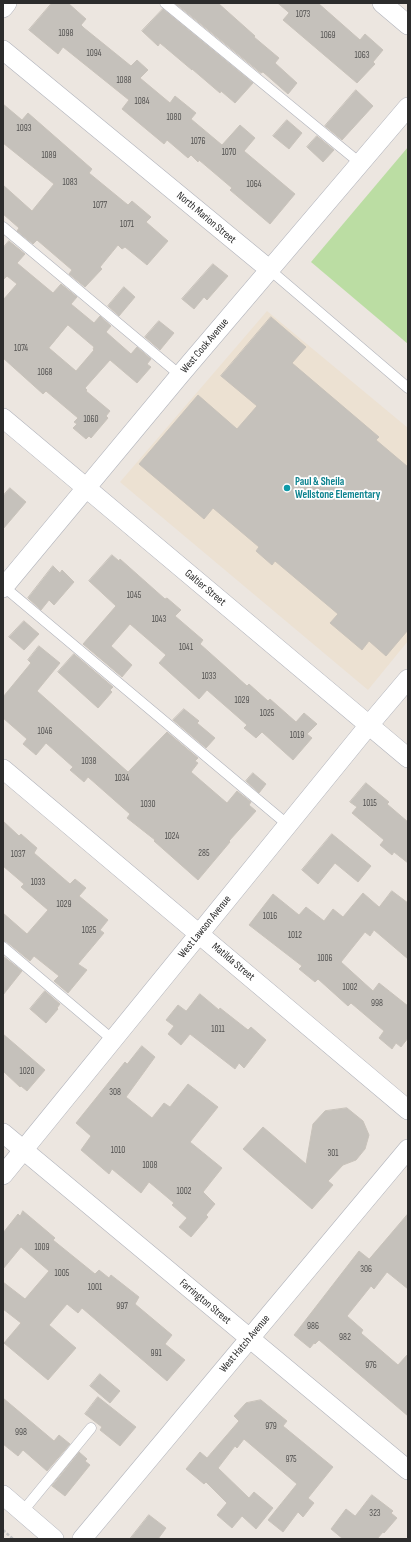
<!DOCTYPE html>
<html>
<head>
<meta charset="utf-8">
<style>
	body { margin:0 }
	#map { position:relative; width:411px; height:1542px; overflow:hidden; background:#ece6e0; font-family:"Sofia Sans Condensed",sans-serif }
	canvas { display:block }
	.frame { position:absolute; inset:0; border:4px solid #2c2c2c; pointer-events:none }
</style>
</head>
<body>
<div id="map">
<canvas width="411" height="1542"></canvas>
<div class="frame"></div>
</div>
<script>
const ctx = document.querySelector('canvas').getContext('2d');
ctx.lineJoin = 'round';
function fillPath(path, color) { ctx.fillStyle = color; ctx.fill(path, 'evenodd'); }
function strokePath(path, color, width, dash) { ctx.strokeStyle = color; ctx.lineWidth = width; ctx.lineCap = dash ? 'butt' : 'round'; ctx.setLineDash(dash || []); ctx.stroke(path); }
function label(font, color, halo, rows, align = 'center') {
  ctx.font = font + ' "Sofia Sans Condensed",sans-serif'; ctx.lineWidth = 3.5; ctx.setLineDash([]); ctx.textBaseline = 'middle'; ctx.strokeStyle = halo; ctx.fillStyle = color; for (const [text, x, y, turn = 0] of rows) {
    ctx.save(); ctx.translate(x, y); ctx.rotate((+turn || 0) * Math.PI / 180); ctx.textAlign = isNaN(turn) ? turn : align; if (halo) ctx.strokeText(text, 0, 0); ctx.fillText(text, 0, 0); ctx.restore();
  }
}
const education = new Path2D(`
	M 267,311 L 408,428 L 408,641 L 368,690 L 120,482 Z`);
const green = new Path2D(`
	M 408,147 L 408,344 L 311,262 Z`);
const building = new Path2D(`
	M 52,3 L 68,3 L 86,19 L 81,25 L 84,28 L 131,66 L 137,60 L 148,70 L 140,78 L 170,103 L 175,96 L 196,113 L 191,119 L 222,145 L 240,125 L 255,138 L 244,151 L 295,194 L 270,224 L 230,190 L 232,188 L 199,160 L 198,162 L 191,155 L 188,158 L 167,140 L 164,144 L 122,109 L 129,100 L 63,47 L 58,54 L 29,30 Z
	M 175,3 L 218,3 L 255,36 L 254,37 L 279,58 L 275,63 L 297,83 L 288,94 L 263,72 L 261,73 Z
	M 278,3 L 318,3 L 360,40 L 365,34 L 383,50 L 373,62 L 375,64 L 357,83 L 283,20 L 289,13 Z
	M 163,9 L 253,83 L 235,103 L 221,91 L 220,93 L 192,69 L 192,70 L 160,43 L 158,46 L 142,31 Z
	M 356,90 L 373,106 L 342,140 L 325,126 Z
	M 3,104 L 22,120 L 28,113 L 92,169 L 89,173 L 128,205 L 132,201 L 151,217 L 146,222 L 168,241 L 147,265 L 125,247 L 122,249 L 118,245 L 100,267 L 102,269 L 85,287 L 69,274 L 72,270 L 37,240 L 33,244 L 17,231 L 19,228 L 3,214 L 3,185 L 32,211 L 54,184 L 3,143 Z
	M 287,120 L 302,133 L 289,149 L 273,136 Z
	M 317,136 L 334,150 L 323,162 L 307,147 Z
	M 9,241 L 25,254 L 17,263 L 53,293 L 61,284 L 77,297 L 71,304 L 94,323 L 100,316 L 111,326 L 106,332 L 131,354 L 137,347 L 151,359 L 147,364 L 151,367 L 137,383 L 110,360 L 85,388 L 87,390 L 86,391 L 110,411 L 106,416 L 108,418 L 91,438 L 89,436 L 86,439 L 73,428 L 77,424 L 74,422 L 78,418 L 46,391 L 43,394 L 3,358 L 3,300 L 17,284 L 7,276 L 3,280 L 3,248 ZM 68,325 L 94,347 L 93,349 L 94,350 L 76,371 L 49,348 Z
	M 213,264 L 228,276 L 207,300 L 204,297 L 194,309 L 182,299 Z
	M 124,287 L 135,297 L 119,316 L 108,306 Z
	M 271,317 L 306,347 L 292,363 L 379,437 L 376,440 L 408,467 L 408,630 L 386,656 L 369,641 L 362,650 L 330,623 L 338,614 L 275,561 L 272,565 L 256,551 L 259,547 L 213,508 L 204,519 L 139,464 L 198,395 L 237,429 L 257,406 L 221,376 Z
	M 159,321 L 174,333 L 160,350 L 145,337 Z
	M 10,488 L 26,502 L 3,529 L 3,496 Z
	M 112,555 L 119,561 L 120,559 L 165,599 L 167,598 L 181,610 L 175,616 L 203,640 L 200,644 L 247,686 L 249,684 L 268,701 L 270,699 L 296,722 L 304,713 L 317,724 L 307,734 L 312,738 L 293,760 L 262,732 L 256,738 L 244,728 L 247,725 L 207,690 L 199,699 L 159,663 L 166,655 L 130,624 L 111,646 L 132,665 L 122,677 L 83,644 L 116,606 L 89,581 Z
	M 53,566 L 60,573 L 62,570 L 74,582 L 54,605 L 49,600 L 41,610 L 28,598 Z
	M 24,621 L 39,634 L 24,650 L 9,637 Z
	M 39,646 L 60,663 L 37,691 L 128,772 L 167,732 L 198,758 L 195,761 L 198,763 L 191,772 L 227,803 L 237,791 L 251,802 L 249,805 L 256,811 L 229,841 L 230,842 L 198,880 L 154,841 L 155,840 L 127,818 L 130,814 L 88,777 L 84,782 L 70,770 L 73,767 L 46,743 L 36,755 L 23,744 L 27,739 L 3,718 L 3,697 L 31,663 L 28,660 Z
	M 74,654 L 113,687 L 110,690 L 112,692 L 98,708 L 58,672 Z
	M 184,709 L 199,721 L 197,723 L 215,738 L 206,748 L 173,720 Z
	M 253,773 L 266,784 L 259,793 L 246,781 Z
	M 366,783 L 389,802 L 387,804 L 408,822 L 408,863 L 394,852 L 392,855 L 380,845 L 384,840 L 352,813 L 357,807 L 350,802 Z
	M 3,821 L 19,836 L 21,834 L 37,848 L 34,853 L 70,884 L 75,879 L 86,888 L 79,896 L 108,920 L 100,930 L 104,933 L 78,964 L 87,970 L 68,993 L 54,981 L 59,976 L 34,956 L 30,961 L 7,942 L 3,941 L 3,913 L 27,934 L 48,910 L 21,887 L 24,884 L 3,866 Z
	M 332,834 L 371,866 L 358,882 L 335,863 L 318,884 L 302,870 Z
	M 392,891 L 408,903 L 408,959 L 374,930 L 370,936 L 365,932 L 341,962 L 373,991 L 379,983 L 408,1006 L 408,1038 L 401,1047 L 396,1043 L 392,1049 L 379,1038 L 384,1031 L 351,1003 L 348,1006 L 318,979 L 315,982 L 299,969 L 302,966 L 249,925 L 273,894 L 299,915 L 306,907 L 324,921 L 333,909 L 343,917 L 363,893 L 379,907 Z
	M 3,956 L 22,971 L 3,995 Z
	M 45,991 L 60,1004 L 57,1008 L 58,1009 L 46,1023 L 30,1009 Z
	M 200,994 L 219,1010 L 220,1008 L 248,1030 L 251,1027 L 266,1040 L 244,1068 L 239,1063 L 235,1069 L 190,1034 L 181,1045 L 168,1034 L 174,1026 L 166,1020 L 178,1005 L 186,1011 Z
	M 3,1034 L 45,1070 L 27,1091 L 21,1086 L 20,1087 L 3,1071 Z
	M 142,1046 L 155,1057 L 126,1097 L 152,1118 L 164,1103 L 170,1107 L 188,1084 L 218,1107 L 190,1142 L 222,1168 L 203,1192 L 215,1204 L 206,1215 L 208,1217 L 191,1237 L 179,1227 L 187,1218 L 172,1205 L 174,1203 L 149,1182 L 141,1193 L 112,1169 L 109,1174 L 81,1150 L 91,1136 L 76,1123 L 125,1062 L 127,1064 Z
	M 347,1108 L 363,1121 L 369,1135 L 365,1149 L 356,1160 L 343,1165 L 328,1181 L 333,1185 L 312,1209 L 243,1149 L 263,1127 L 306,1164 L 313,1124 L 325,1111 Z
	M 23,1211 L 55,1238 L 53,1240 L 95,1274 L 99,1270 L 109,1278 L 111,1275 L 139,1297 L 135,1304 L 172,1335 L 165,1344 L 185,1360 L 167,1381 L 82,1308 L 78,1313 L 67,1304 L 49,1325 L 76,1348 L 48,1380 L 4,1343 L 21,1323 L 3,1309 L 3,1282 L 25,1299 L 49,1271 L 21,1247 L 3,1269 L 3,1233 L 18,1214 L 20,1216 Z
	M 408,1214 L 408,1289 L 387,1272 L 374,1289 L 371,1286 L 347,1316 L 363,1330 L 361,1333 L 362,1334 L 398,1365 L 408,1354 L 408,1416 L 319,1340 L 315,1344 L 314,1343 L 310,1348 L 294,1335 L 359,1251 L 369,1259 Z
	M 100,1374 L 120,1391 L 110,1403 L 90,1386 Z
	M 98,1397 L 136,1427 L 120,1446 L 100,1430 L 102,1427 L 85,1414 Z
	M 3,1398 L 54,1441 L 59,1435 L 70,1444 L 47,1471 L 23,1450 L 18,1456 L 3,1444 Z
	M 261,1400 L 287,1421 L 283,1426 L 333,1467 L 308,1498 L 314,1503 L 303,1517 L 298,1512 L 283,1532 L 268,1520 L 297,1484 L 244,1439 L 237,1448 L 235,1446 L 218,1468 L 249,1498 L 254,1492 L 273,1508 L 256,1529 L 242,1516 L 232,1528 L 217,1515 L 227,1503 L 206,1482 L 204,1484 L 186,1469 L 200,1452 L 207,1458 L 239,1421 L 234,1416 L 246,1403 Z
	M 79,1452 L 87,1459 L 85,1461 L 90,1465 L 65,1496 L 52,1486 Z
	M 372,1495 L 393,1511 L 391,1513 L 397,1518 L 384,1533 L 383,1532 L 377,1539 L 343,1539 L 331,1529 L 346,1509 L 355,1516 Z
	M 149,1515 L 166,1528 L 158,1539 L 130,1539 Z`);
const path = new Path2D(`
	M 3,1530 L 13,1539`);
const service = new Path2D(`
	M 165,3 L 360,163
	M 3,227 L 180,375
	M 270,270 L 408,388
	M 3,586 L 288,825
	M 3,947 L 113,1040
	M 23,1511 L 91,1428`);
const minor = new Path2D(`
	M 382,3 L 408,25
	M 3,8 L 7,3
	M 3,50 L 270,270
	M 3,418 L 408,758
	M 3,588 L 180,375 L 408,107
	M 3,769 L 408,1110
	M 3,1133 L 408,1470
	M 3,1175 L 369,725 L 408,679
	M 3,1495 L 54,1539
	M 82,1539 L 408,1149`);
const markers = [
	[287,488,4,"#0f9aa8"]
];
const numberNames = [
	["1073",303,15],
	["1098",66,34],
	["1069",328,36],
	["1094",94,54],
	["1063",362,56],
	["1088",124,81],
	["1084",142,102],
	["1080",174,118],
	["1093",24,129],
	["1076",198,142],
	["1070",229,153],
	["1089",49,156],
	["1083",70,183],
	["1064",254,185],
	["1077",100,206],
	["1071",127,225],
	["1074",21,349],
	["1068",45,373],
	["1060",91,420],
	["1045",134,596],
	["1043",159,620],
	["1041",186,648],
	["1033",209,677],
	["1029",242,701],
	["1025",267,714],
	["1046",45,732],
	["1019",297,736],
	["1038",89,762],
	["1034",122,779],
	["1015",370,804],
	["1030",148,805],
	["1024",172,837],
	["285",204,854],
	["1037",18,855],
	["1033",38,883],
	["1029",64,905],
	["1016",270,917],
	["1025",89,931],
	["1012",295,936],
	["1006",325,959],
	["1002",350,988],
	["998",377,1004],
	["1011",218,1030],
	["1020",27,1072],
	["308",115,1093],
	["1010",118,1151],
	["301",333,1154],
	["1008",150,1166],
	["1002",184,1192],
	["1009",42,1248],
	["306",366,1270],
	["1005",62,1274],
	["1001",95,1288],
	["997",122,1307],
	["986",313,1327],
	["982",345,1338],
	["991",156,1354],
	["976",371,1366],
	["979",271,1427],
	["998",21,1433],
	["975",291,1460],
	["323",375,1514]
];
const streetNames = [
	["North Marion Street",206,218,40],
	["West Cook Avenue",205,346,-50],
	["Galtier Street",205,588,40],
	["West Lawson Avenue",205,927,-51],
	["Matilda Street",233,962,40],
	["Farrington Street",205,1302,40],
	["West Hatch Avenue",245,1344,-50]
];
const cultureNames = [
	["Paul & Sheila",295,482],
	["Wellstone Elementary",295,495]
];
fillPath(education, '#ece1d2');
fillPath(green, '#bbdda3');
fillPath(building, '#c5c1bb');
strokePath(building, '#c8c2ba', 1);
strokePath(service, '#b1b3bb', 11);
strokePath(minor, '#b1b3bb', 20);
strokePath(path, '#c4c4c4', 2.5, [3, 2]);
strokePath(service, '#fff', 10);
strokePath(minor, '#fff', 19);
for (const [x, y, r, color] of markers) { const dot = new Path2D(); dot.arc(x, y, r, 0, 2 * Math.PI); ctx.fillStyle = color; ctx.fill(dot); strokePath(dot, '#fff', 1.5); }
label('9px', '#525150', null, numberNames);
label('11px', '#2c2c2c', '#fff', streetNames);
label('bold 11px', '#0d838f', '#fff', cultureNames, 'left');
</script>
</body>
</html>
